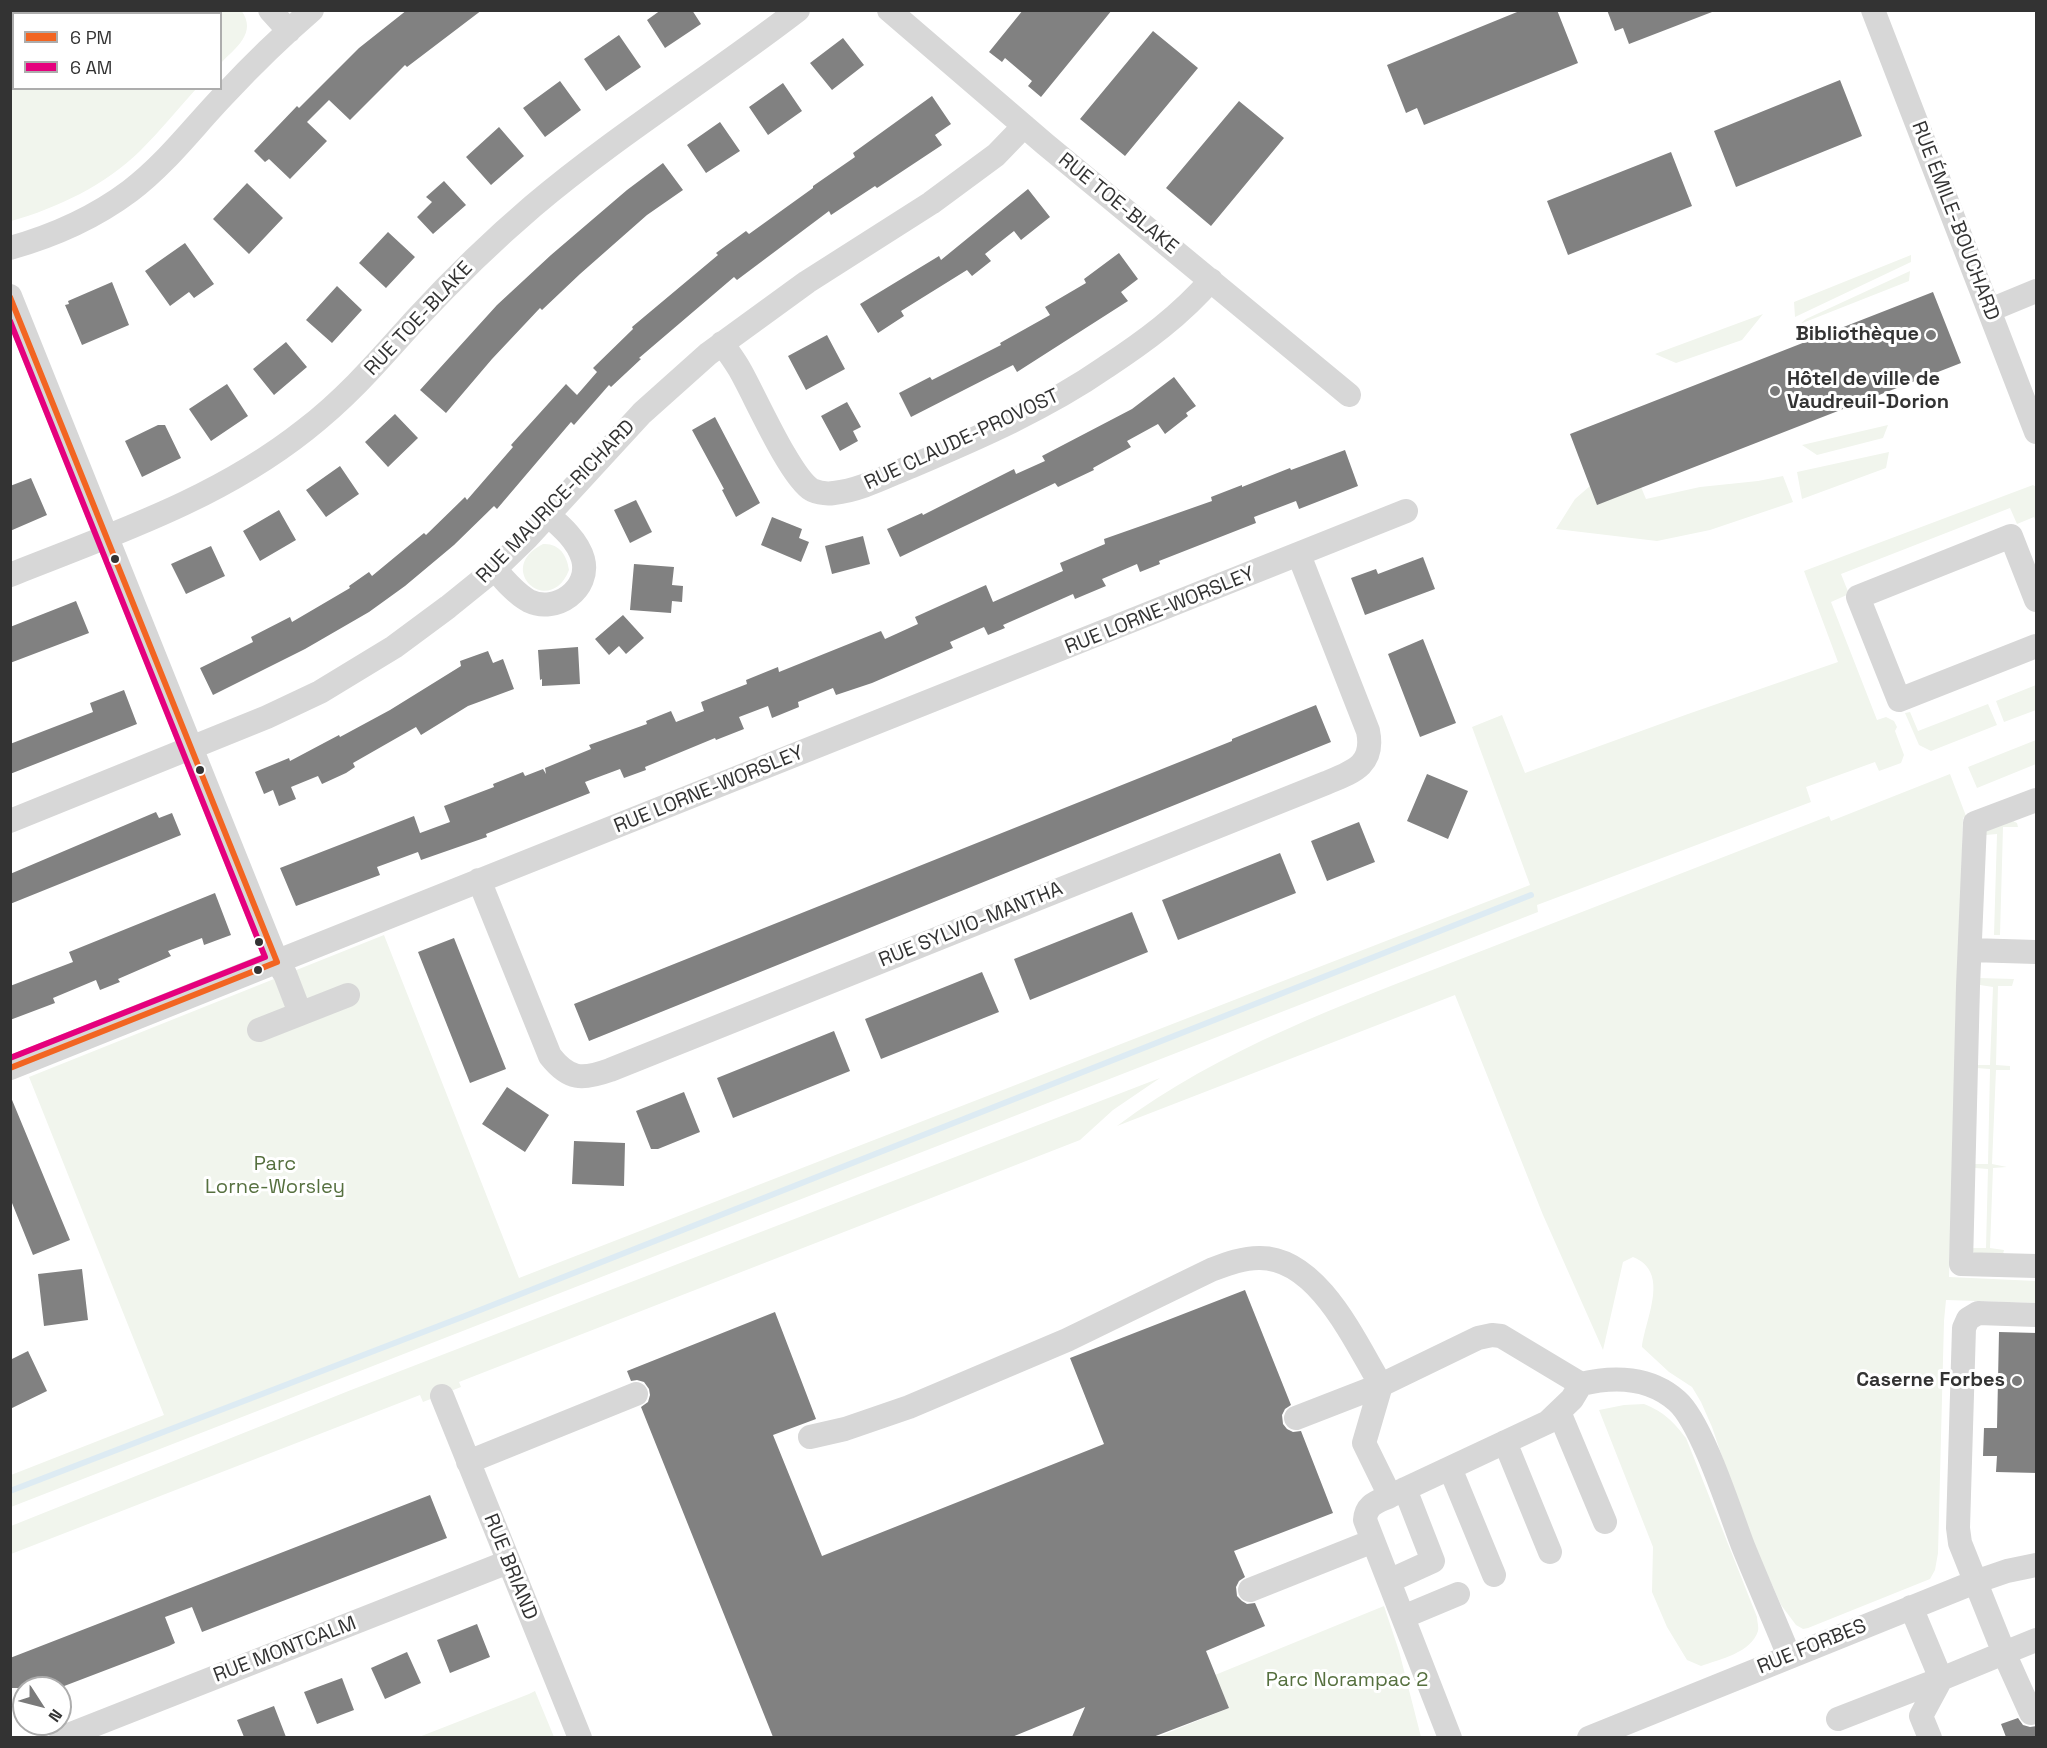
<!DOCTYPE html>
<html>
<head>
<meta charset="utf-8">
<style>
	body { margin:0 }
	#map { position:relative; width:2047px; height:1748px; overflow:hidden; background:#fff; font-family:"Space Grotesk",sans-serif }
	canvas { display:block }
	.frame { position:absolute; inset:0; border:12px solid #333; pointer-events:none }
	.legend { position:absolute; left:12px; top:12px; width:210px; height:78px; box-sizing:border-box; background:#fff; border:2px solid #adadad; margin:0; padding:8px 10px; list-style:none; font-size:18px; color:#333 }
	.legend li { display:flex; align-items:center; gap:12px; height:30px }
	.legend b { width:30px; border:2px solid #adadad }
	.north { position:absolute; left:12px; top:1676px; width:60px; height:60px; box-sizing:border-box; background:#fff; border:2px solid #adadad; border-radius:50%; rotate:126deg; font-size:16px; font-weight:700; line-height:24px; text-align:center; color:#333 }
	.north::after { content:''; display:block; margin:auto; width:21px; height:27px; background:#7a7a7a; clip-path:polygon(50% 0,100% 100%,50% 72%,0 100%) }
</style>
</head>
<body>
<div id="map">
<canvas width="2047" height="1748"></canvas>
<div class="frame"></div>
<ul class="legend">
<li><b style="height:8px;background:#f26522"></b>6 PM</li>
<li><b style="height:8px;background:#e5007d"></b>6 AM</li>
</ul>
<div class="north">N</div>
</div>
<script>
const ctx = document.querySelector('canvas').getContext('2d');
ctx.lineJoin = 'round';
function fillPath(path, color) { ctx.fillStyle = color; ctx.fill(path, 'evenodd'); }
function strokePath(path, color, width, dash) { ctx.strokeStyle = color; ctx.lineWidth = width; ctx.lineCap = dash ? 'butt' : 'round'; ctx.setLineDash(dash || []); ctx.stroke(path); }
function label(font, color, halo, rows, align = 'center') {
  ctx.font = font + ' "Space Grotesk",sans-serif'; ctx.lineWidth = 6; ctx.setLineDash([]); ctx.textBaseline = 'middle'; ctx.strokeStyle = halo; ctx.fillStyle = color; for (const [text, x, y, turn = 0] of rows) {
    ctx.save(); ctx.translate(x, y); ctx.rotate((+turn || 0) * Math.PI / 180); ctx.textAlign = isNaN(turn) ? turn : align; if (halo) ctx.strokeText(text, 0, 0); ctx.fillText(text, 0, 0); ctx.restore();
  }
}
const green = new Path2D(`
	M 241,10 C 258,33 235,48 221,63 L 220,14 L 14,14 L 14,88 L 196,89 C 178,109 160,131 140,151 C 105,185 58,208 11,221 L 11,11 Z
	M 1911,255 L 1911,262 L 1795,317 L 1794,302 Z
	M 1910,271 L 1909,281 L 1800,324 L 1806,319 Z
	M 1763,314 L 1742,340 L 1676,363 L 1655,354 Z
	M 1888,425 L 1883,438 L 1817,455 L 1802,445 Z
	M 1889,452 L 1886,468 L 1802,499 L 1797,472 Z
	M 1783,476 L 1793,502 L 1710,530 L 1657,541 L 1556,529 L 1575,499 L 1590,486 L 1641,487 L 1646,499 L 1700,487 L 1758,481 Z
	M 2033,485 L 2036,487 L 2036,522 L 2034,517 L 2017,524 L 2010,508 L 1841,574 L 1849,594 L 1831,602 L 1877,720 L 1886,717 L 1894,721 L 1897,727 L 1895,731 L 1904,755 L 1901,763 L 1879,771 L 1875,762 L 1806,787 L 1811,802 L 1537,905 L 1538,912 L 11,1507 L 11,1475 L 164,1415 L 29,1077 L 384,935 L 519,1278 L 1530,885 L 1472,727 L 1502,715 L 1525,773 L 1688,714 L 1838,662 L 1804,571 Z
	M 543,544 C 559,543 567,555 569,570 C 550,619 493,569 543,544 Z
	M 2036,685 L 2036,710 L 2004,722 L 1996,701 Z
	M 1988,704 L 1997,725 L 1931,751 L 1919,745 L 1905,713 L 1910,712 L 1918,731 Z
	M 2036,740 L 2036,764 L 1977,788 L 1968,767 Z
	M 1950,774 L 1966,816 L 1963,818 L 1949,1277 L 2036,1281 L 2036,1303 L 1946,1300 L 1944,1321 L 1938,1553 L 1935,1570 L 1930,1579 L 1808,1628 L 1803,1629 L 1796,1625 L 1781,1605 L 1745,1524 L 1712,1427 L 1701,1402 L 1692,1387 L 1669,1372 L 1642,1347 C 1645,1319 1671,1272 1633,1257 L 1623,1262 L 1603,1350 L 1543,1215 L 1455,995 L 1117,1126 C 1221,1048 1345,1004 1466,957 C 1587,910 1708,863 1829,816 L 1831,821 Z
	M 2013,821 L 2017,823 L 2018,827 L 2003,827 L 2000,935 L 1994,935 L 1997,834 L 1986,835 L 1984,831 Z
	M 1978,978 L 2014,979 L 2012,986 L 1998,986 L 1996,1065 L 2010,1066 L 2010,1070 L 1996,1070 L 1992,1164 L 2007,1167 L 1993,1168 L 1990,1248 L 2004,1250 L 2003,1254 L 1974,1253 L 1971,1248 L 1986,1248 L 1988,1169 L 1975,1168 L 1974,1164 L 1988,1164 L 1990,1069 L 1976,1068 L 1976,1065 L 1990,1065 L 1993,987 L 1980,985 Z
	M 1160,1078 L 1113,1110 L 1080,1140 L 459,1382 L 461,1387 L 423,1402 L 420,1395 L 11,1554 L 11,1526 L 351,1390 Z
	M 1644,1404 C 1664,1412 1673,1421 1686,1438 L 1757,1617 C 1757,1621 1759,1627 1758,1631 C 1751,1653 1720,1659 1701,1666 L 1687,1660 L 1667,1627 L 1652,1592 L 1653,1547 L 1599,1410 L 1624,1405 Z
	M 1384,1606 L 1399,1651 L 1421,1737 L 1155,1738 L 1229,1708 L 1215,1675 Z
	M 535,1691 L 554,1737 L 419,1737 L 529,1694 Z`);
const stream = new Path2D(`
	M 10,1491 L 470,1314 L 1531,895`);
const building = new Path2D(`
	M 407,10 L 482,10 L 407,67 L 405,65 L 350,120 L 329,100 L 307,122 L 327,141 L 290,179 L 269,159 L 265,162 L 254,151 L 297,106 L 299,108 L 359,48 Z
	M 661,10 L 692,10 L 701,24 L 665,48 L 647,20 Z
	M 1023,10 L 1112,10 L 1041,97 L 1028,86 L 1032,81 L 1005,58 L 1002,62 L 989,52 Z
	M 1522,10 L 1557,10 L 1578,63 L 1424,125 L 1417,108 L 1406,113 L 1387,65 Z
	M 1607,10 L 1712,10 L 1712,12 L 1629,44 L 1623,28 L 1615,31 Z
	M 1153,31 L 1198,68 L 1125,156 L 1080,119 Z
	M 619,35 L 641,67 L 606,91 L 584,59 Z
	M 843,38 L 864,65 L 832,90 L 810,63 Z
	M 1840,80 L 1862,136 L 1736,187 L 1714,131 Z
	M 560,81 L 581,110 L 545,137 L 523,108 Z
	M 783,83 L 802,111 L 768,135 L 749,107 Z
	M 932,96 L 951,124 L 935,135 L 942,145 L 877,188 L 875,186 L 831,215 L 829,211 L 737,280 L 734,277 L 639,358 L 641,359 L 611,387 L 609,385 L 574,425 L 571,422 L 497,509 L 494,506 L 454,545 L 405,586 L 369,612 L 305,649 L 213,695 L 200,668 L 253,642 L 251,637 L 290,617 L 292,622 L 350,588 L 349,586 L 369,572 L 372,576 L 424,533 L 426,535 L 465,497 L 467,500 L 513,447 L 511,445 L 566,384 L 577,395 L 597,372 L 593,368 L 633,329 L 632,327 L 718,255 L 716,253 L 746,231 L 749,234 L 813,188 L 813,186 L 855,157 L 853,153 Z
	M 1239,101 L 1284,138 L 1211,226 L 1166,188 Z
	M 720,122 L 740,151 L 706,173 L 687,145 Z
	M 499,127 L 524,156 L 491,185 L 466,157 Z
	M 1671,152 L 1692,206 L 1568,255 L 1547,201 Z
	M 663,163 L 683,190 L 647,215 L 580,274 L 542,310 L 540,308 L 492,359 L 446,413 L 420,390 L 497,305 L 551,255 L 627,190 Z
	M 444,181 L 466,205 L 433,234 L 417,217 L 432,202 L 426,197 Z
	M 247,183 L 283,218 L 249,254 L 213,219 Z
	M 1028,189 L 1050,217 L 1021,240 L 1014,231 L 985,254 L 991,261 L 972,276 L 967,270 L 901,311 L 904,316 L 878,333 L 860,304 L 939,256 L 941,260 Z
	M 388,232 L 415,257 L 386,288 L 359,263 Z
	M 185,243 L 214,284 L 194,298 L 189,292 L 170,306 L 145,271 Z
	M 1119,253 L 1138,279 L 1121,292 L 1128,301 L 1017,372 L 1013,365 L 911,417 L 899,393 L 930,377 L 932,380 L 1001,345 L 1000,343 L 1050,315 L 1045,307 L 1086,283 L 1084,279 Z
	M 112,282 L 129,325 L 82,345 L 65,305 L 69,304 L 68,301 Z
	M 337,286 L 362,310 L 332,343 L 306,320 Z
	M 1933,292 L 1961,363 L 1597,505 L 1570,434 Z
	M 827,335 L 845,369 L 806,390 L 788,356 Z
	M 286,342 L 307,367 L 274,395 L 253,369 Z
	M 1174,377 L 1196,406 L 1186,413 L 1188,416 L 1165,434 L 1158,424 L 1127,441 L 1131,447 L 1093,468 L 1094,470 L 1058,487 L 1055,483 L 900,557 L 887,529 L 922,513 L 923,515 L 1014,469 L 1016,474 L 1045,461 L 1042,456 L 1132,409 Z
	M 227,384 L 248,416 L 211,441 L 189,409 Z
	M 847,402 L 861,427 L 853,431 L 858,441 L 840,451 L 821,416 Z
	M 395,414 L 418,438 L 388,467 L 365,442 Z
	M 715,417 L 760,503 L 736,517 L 722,490 L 724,489 L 692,430 Z
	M 158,425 L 165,425 L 181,458 L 142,477 L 125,441 Z
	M 1345,450 L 1358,486 L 1299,509 L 1296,501 L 1254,517 L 1256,523 L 1159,561 L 1160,564 L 1140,572 L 1137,564 L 1102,579 L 1106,586 L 1075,599 L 1073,594 L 1003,625 L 1005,628 L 988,635 L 984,627 L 950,642 L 953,648 L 872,683 L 836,695 L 833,688 L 798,702 L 799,707 L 772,718 L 768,706 L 739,717 L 744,729 L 716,740 L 715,738 L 645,767 L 646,770 L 624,778 L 620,769 L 585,782 L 590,793 L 486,834 L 487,837 L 421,860 L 418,852 L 377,867 L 380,875 L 296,906 L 280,868 L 414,816 L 420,833 L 450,822 L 444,806 L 494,787 L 493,784 L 523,772 L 525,776 L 543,769 L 546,774 L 545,768 L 591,749 L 589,745 L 647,724 L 646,721 L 671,711 L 676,722 L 704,711 L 701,702 L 747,684 L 746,680 L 778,667 L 779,672 L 881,631 L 885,639 L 918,624 L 915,617 L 986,585 L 993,602 L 1063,571 L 1060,563 L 1105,544 L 1104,539 L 1212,501 L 1211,497 L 1242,485 L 1242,487 L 1290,468 L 1291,470 Z
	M 340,466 L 359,494 L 326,517 L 306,490 Z
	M 31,478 L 47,515 L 10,531 L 10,486 Z
	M 636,500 L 652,532 L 630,543 L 614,510 Z
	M 279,510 L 296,540 L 260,561 L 243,531 Z
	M 772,517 L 802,529 L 799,538 L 809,542 L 801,562 L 761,545 Z
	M 863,536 L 870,564 L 832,574 L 825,546 Z
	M 211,546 L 225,576 L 186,594 L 171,564 Z
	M 1423,557 L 1435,589 L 1365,615 L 1351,578 L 1376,569 L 1378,574 Z
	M 634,564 L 674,567 L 672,585 L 683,586 L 682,602 L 672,601 L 671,613 L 630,610 Z
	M 76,601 L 89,633 L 10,663 L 10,627 Z
	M 623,615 L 644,638 L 626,654 L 619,646 L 609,655 L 595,639 Z
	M 1423,639 L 1456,723 L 1420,737 L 1388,654 Z
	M 578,647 L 580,684 L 542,686 L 542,679 L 540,680 L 538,650 Z
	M 488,651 L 493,663 L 503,659 L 514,689 L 468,706 L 421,735 L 416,727 L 353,763 L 355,767 L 346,773 L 322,784 L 318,776 L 291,787 L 296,799 L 279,806 L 273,790 L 264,794 L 255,772 L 289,758 L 290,761 L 339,735 L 340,737 L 390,710 L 461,666 L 460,661 Z
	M 124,690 L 137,724 L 10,774 L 10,744 L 93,712 L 90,703 Z
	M 1316,705 L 1331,742 L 589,1041 L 574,1004 L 1232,741 L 1232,739 Z
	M 1427,774 L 1468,791 L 1448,839 L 1407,821 Z
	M 156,812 L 159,818 L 172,813 L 181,835 L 10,904 L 10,874 Z
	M 1359,822 L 1375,862 L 1327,881 L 1311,841 Z
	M 1280,853 L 1296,893 L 1178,940 L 1162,900 Z
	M 215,893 L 231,935 L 204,945 L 202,938 L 168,951 L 171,956 L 118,979 L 120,982 L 100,990 L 96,980 L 53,998 L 55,1003 L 10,1020 L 10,986 L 73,962 L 69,952 Z
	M 1132,912 L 1148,952 L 1030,1000 L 1014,959 Z
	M 454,938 L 506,1069 L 470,1083 L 418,952 Z
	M 982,972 L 999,1012 L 881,1059 L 865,1019 Z
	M 834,1031 L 850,1071 L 733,1118 L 717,1078 Z
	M 507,1087 L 549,1115 L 525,1152 L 482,1124 Z
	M 684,1092 L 700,1132 L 658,1149 L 651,1149 L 636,1111 Z
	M 10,1095 L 70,1240 L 33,1255 L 10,1198 Z
	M 574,1141 L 625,1143 L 624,1186 L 572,1184 Z
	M 82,1269 L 88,1320 L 44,1326 L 38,1274 Z
	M 1245,1290 L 1291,1405 L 1285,1409 L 1282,1415 L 1283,1424 L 1287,1429 L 1293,1432 L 1301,1431 L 1333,1513 L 1234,1551 L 1245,1577 L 1239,1581 L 1236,1587 L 1237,1596 L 1242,1601 L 1247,1604 L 1255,1603 L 1265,1626 L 1206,1651 L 1229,1708 L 1153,1737 L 1072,1737 L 1085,1707 L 1012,1737 L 773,1737 L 641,1407 L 648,1402 L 650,1395 L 649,1389 L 644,1382 L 637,1380 L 631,1381 L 627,1371 L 775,1312 L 816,1419 L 773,1435 L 822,1556 L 1104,1444 L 1070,1358 Z
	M 1999,1332 L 2037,1333 L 2037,1473 L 1996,1472 L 1997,1456 L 1983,1456 L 1984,1428 L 1997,1428 Z
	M 28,1351 L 47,1391 L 10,1409 L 10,1360 Z
	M 430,1495 L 447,1538 L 202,1632 L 192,1607 L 165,1617 L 175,1643 L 169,1646 L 59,1688 L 10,1688 L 10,1658 Z
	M 477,1624 L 490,1657 L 450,1673 L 437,1640 Z
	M 407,1652 L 421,1683 L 385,1699 L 371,1668 Z
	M 342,1678 L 354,1710 L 317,1724 L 304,1692 Z
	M 274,1706 L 286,1737 L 244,1737 L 237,1720 Z
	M 2018,1718 L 2023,1725 L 2030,1727 L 2037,1726 L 2037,1737 L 2006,1737 L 2001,1724 Z`);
const minor = new Path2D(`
	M 270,10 L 289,31
	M 889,10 L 1045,144 L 1349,395
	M 1873,10 L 2036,432
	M 10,248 C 53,236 94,218 130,191 C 167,163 194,126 226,93 C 253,64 282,36 312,10
	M 10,296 L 277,962 L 285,974 L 300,1013
	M 1990,310 L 2036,291
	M 722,343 C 728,352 735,361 740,370 C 755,396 790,477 812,490 C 819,493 827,494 834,493 C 861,490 887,476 912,466 C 978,438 1047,408 1106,367 C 1144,342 1181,315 1211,280
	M 495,569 C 505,581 516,594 529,601 C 556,614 591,589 583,559 C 578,541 561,526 548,515
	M 10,575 C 113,534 218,499 305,430 C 349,396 380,359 416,319 C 453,279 492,241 533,206 C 617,135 711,77 798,10
	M 2036,600 L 2011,536 L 1858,597 L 1899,700 L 2036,646
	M 2036,800 L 1975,823 L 1968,986 L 1961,1264 L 2036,1266
	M 10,821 L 267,717 L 320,692 L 394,647 L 448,607 L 495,569 L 527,538 L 642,413 L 708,354 L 807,282 L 931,203 L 996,155 L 1024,126
	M 479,880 L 550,1056 C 569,1080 582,1080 610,1070 L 1326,783 C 1353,772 1375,765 1368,731 L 1299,555
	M 1970,950 L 2036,952
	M 259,1030 L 348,995
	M 10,1068 L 1406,511
	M 1581,1384 L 1501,1336 L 1492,1335 L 1478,1338 L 1381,1385 L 1364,1443 L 1390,1496 L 1548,1422 L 1572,1399 L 1581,1384 C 1614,1376 1650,1377 1677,1401 C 1702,1423 1730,1512 1743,1546 C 1758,1583 1774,1619 1789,1656
	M 442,1396 L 580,1738
	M 1559,1412 L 1605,1522
	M 810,1437 L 845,1429 L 909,1407 L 1067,1340 L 1211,1270 C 1227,1264 1242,1258 1259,1258 C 1318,1257 1355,1342 1381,1385 L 1296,1418
	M 1505,1442 L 1550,1552
	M 468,1462 L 636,1394
	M 1450,1468 L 1494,1575
	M 1390,1496 C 1377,1502 1366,1504 1365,1520 L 1450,1738
	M 1389,1581 L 1433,1561 L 1405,1489
	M 1250,1590 L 1373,1541
	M 1911,1607 L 1941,1679 L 2004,1653 L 1960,1543 L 1958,1528 L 1964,1328 L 1968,1319 L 1978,1313 L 2036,1315
	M 1403,1617 L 1458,1594
	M 2031,1713 L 2004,1653 L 2036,1640
	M 1838,1719 L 1941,1679
	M 61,1738 L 508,1562
	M 1589,1738 L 1975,1582 L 2007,1571 L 2036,1565
	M 1930,1738 L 1921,1716 L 1941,1679`);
const bus1 = new Path2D(`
	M 10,297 L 277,962 L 10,1068`);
const bus2 = new Path2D(`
	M 10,321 L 265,957 L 10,1058`);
const markers = [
	[1931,335,6,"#7a7a7a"],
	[1775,391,6,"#7a7a7a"],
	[115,559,5,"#333"],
	[200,770,5,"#333"],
	[259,942,5,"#333"],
	[258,970,5,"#333"],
	[2017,1381,6,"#7a7a7a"]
];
const streetNames = [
	["RUE TOE-BLAKE",1118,204,39],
	["RUE ÉMILE-BOUCHARD",1955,221,69],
	["RUE TOE-BLAKE",419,319,-47],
	["RUE CLAUDE-PROVOST",962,440,-25],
	["RUE MAURICE-RICHARD",556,502,-46],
	["RUE LORNE-WORSLEY",1160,611,-22],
	["RUE LORNE-WORSLEY",709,790,-22],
	["RUE SYLVIO-MANTHA",971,925,-22],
	["RUE BRIAND",510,1567,68],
	["RUE FORBES",1812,1647,-22],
	["RUE MONTCALM",285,1650,-21]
];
const poiNames = [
	["Bibliothèque",1919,335],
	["Hôtel de ville de",1787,380,"left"],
	["Vaudreuil-Dorion",1787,403,"left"],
	["Caserne Forbes",2005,1381]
];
const parkNames = [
	["Parc",275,1165],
	["Lorne-Worsley",275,1188],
	["Parc Norampac 2",1347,1681]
];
fillPath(green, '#f1f5ed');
strokePath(stream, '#ddebf3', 6);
fillPath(building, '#818181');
strokePath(minor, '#d7d7d7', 24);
strokePath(bus1, '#f26522', 6);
strokePath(bus2, '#e5007d', 6);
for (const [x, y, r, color] of markers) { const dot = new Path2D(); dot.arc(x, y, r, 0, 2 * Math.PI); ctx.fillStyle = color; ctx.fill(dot); strokePath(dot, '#fff', 2); }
label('20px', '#333', '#fff', streetNames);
label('bold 20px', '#333', '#fff', poiNames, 'right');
label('20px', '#56703f', '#fff', parkNames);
</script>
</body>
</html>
